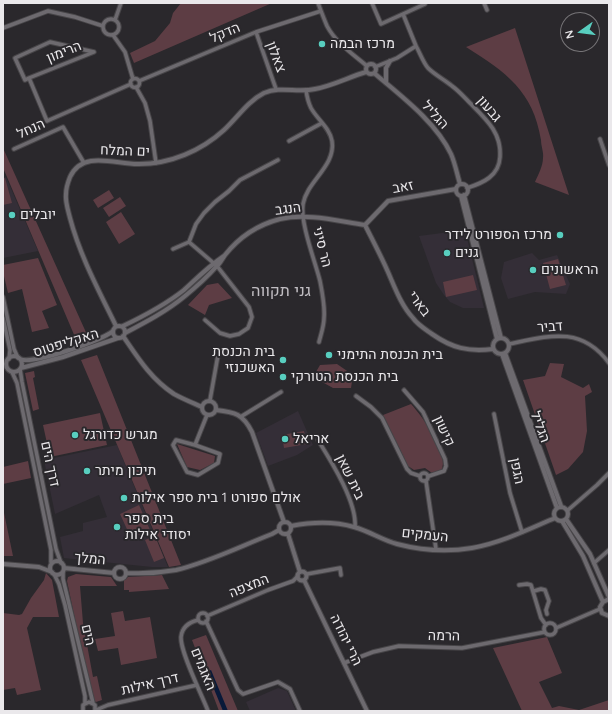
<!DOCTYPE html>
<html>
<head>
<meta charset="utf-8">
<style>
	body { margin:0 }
	#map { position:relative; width:612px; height:714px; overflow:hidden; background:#2a282c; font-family:Quicksand,sans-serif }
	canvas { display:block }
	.frame { position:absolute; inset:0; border:4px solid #eae8eb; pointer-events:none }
	.north { position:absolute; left:560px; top:12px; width:40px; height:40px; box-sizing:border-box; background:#2a282c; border:1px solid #777578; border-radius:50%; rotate:256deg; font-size:11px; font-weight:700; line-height:16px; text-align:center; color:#eae8eb }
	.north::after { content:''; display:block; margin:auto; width:14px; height:18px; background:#58cebf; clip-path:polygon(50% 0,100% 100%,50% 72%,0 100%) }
</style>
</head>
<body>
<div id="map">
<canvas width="612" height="714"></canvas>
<div class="frame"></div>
<div class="north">N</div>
</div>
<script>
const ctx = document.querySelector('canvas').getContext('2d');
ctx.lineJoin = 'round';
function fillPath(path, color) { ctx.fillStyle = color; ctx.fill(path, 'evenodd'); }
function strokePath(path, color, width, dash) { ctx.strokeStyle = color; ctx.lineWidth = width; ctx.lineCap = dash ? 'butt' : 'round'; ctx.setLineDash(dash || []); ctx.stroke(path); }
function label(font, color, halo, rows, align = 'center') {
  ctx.font = font + ' Quicksand,Heebo,sans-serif'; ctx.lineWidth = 4; ctx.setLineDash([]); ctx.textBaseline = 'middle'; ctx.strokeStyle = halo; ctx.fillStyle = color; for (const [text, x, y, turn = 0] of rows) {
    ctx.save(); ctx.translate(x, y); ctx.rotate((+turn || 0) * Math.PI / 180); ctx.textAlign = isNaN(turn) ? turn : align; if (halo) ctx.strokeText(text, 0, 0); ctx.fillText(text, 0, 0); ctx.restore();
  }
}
const built = new Path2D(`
	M 6,177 L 38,251 L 3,258 L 3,178 Z
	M 465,230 L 484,308 L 463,308 L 450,302 L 444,295 L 436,283 L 419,236 Z
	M 532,253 L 539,260 L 557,255 L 570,284 L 566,294 L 535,292 L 508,299 L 501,278 L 504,262 Z
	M 298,411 L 313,445 L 297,455 L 268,466 L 256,433 Z
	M 117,445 L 132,481 L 168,567 L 152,567 L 64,558 L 60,537 L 83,531 L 83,523 L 107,517 L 99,495 L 55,514 L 44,460 Z
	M 278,688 L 287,691 L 296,711 L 250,711 L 246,702 Z`);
const green = new Path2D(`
	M 181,3 L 272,3 L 134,63 L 130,53 L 155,41 L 170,23 L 173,13 Z
	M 515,28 L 569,195 L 535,182 C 538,175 543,166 543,158 C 544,153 541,146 541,140 C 533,91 506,72 466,47 Z
	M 3,148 L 89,339 L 78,344 L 7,177 L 3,168 Z
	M 5,178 L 12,203 L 3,205 L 3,179 Z
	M 109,190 L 114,198 L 98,208 L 93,200 Z
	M 120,197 L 126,206 L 109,217 L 103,208 Z
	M 121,212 L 135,234 L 119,244 L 106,222 Z
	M 38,258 L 57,305 L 42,311 L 49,328 L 32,332 L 22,289 L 8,293 L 3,272 L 3,265 Z
	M 558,259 L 566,285 L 550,289 L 543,263 Z
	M 473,275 L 477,290 L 446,297 L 443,282 Z
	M 218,283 L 232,298 L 209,305 L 205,315 L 188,305 L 207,285 Z
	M 97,355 L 181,565 L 169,567 L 81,360 Z
	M 550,363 L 564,364 L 561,377 L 583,388 L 589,384 L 592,392 L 585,396 L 587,431 L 583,452 L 568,469 L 556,475 L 523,380 L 545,376 Z
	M 337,364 L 353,375 L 351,388 L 333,388 L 313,377 L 320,365 Z
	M 34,371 L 35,377 L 33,378 L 39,409 L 33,411 L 25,373 Z
	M 411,404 C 422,416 451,455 441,471 L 432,473 L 425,468 L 414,470 L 408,466 L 383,415 Z
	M 100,413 L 107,445 L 50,457 L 43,425 Z
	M 304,431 L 307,444 L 284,448 L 282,435 Z
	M 177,444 L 215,456 L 214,463 L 200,470 L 187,467 Z
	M 28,461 L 31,478 L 3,484 L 3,467 Z
	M 139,505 L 150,530 L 131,538 L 120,514 Z
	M 3,508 L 13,556 L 3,556 Z
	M 155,536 L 164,558 L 154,562 L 145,540 Z
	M 46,573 L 52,580 L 59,617 L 33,617 L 27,628 L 41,690 L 17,695 L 15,688 L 3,690 L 3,613 L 19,615 L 22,614 L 31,598 L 44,580 Z
	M 76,574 L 111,577 L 117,586 L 80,586 L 83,623 L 93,677 L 97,676 L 102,700 L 96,702 L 92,700 L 91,696 L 67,581 L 68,577 Z
	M 162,575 L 169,589 L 129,592 L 129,590 L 124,590 L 124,580 L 128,577 Z
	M 123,611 L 125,621 L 150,617 L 157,658 L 121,665 L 118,648 L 98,651 L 95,639 L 115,636 L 111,613 Z
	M 206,635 L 238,711 L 219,711 L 192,640 Z
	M 547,637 L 562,673 L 539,682 L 552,708 L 559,706 L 579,710 L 609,700 L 609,711 L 522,711 L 493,648 Z`);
const water = new Path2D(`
	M 211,670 L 228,711 L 223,711 L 207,672 Z`);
const minor = new Path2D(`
	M 318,3 C 321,11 324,19 327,26 C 336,43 353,54 367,66
	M 372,3 L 381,24 L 425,4 L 425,3
	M 484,3 L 487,10
	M103 27a8 8 0 1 1 16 0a8 8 0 1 1-16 0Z
	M 115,20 L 121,3
	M 3,28 L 48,11 L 75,17 L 103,26
	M 256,32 L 276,89
	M 113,35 L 125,52 L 133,79
	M 416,46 C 420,53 423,62 428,68 C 435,75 445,80 452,86 C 459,91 464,97 470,103 C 486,119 502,133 500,157 C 499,176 483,183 467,188
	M 375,67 L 397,58 L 416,46 L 403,14
	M 29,78 L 94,52 L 50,42 L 15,58 L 25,80 L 29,78 L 47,121 L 131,84
	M130.5 83a4.5 4.5 0 1 1 9 0a4.5 4.5 0 1 1-9 0Z
	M 139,81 L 256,32 L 321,11
	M 136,87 L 145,103 L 150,121 L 156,163
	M 306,90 C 307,97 308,102 311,108 C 317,119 330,128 332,141 C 336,166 307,181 303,204 C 300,223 315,261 320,281 C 322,291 325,308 324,318 C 324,326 321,334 319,342
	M 600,139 L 609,165
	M 289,141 L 322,123
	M 14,149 L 63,127 L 84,163
	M 189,242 L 196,224 L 204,213 L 215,202 L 229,191 L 240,180 L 278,160
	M 173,249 L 189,242 L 217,266 L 249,307 L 252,317 L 248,328 L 239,334 L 230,336 L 220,333 L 205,320
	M 3,297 L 14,349 L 18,358
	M 3,318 L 10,350 L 9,359
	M 509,344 C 548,336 581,325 609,363
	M 20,369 L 22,382 L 56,549 L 61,563
	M 12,372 L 17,383 L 51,550 L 51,562
	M 404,390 L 423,412 L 445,459 L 446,466 L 444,471 L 429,476
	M 356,396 L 371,407 L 382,418 L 407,469 L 411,473 L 420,476
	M 210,400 L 218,355
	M 494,414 L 510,493 L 522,532
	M 242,416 L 281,392
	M 176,440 L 195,445 L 220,454 L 218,463 L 198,475 L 187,472 L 173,445 Z
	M 318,440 C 331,461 357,502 355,527
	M 195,445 L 207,415
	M420 477a4 4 0 1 1 8 0a4 4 0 1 1-8 0Z
	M 426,481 L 436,549
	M 568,510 L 597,485 L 609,473
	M 594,563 L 609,550
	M 63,572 L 63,579 L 93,703
	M 54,574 L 59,584 L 65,605 L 85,696 L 85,703
	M 307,574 L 340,568 L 341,575
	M 519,585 L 527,584 L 531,585 L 541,618 L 546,625
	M 534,591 L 541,589 L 545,590 L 549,601 L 546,610 L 547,614
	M198 618a5 5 0 1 1 10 0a5 5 0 1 1-10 0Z
	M 207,616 L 268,590 L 293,581 L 298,576
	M 198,620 C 190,622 182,627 181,637 C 180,652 202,695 208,711
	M 206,621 L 238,690 L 243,694 L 278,682 L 290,689 L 300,711
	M544 629a6 6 0 1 1 12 0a6 6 0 1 1-12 0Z
	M 556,628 L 600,609
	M 344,663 L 373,652 L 399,646 L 462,648 L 545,632
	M 96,710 L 108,705 L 197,685
	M 83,711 L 83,705 L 89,702 L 95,705 L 95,711`);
const tertiary = new Path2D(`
	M366 69a5 5 0 1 1 10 0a5 5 0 1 1-10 0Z
	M 374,73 C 401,96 436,122 451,154 C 455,163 457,174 460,184
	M 386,83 L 386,68 L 390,61
	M456 190a6 6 0 1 1 12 0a6 6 0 1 1-12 0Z
	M 464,195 L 501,338
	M 461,196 L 497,339
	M 365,225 C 373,241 381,256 388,272 C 395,288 401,305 413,318 C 418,325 425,329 432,334 C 452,348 468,352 493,349
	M 365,225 L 388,201 L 456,189
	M113 332a6 6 0 1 1 12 0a6 6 0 1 1-12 0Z
	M 116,326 C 99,291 80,256 70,218 C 68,210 65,201 66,194 C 66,188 68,182 70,177 C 83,149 117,165 139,164 C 170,164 201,151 224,130 C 237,118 248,101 264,93 C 281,86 297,93 315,89 C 332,86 349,77 366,72
	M 123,326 C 144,316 165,305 184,290 C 197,278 209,266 224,256
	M 125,333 C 146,322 167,311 185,296 C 196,287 207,277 216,267 C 220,264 222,259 225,255 C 240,236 257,225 280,219 C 308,213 337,221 365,225
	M 123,336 C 138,358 151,379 174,394 C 183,399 193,403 202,407
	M493 346a8 8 0 1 1 16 0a8 8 0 1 1-16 0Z
	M 505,353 L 561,506
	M 502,354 L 557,508
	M6 364a8 8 0 1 1 16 0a8 8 0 1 1-16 0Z
	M 20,359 C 32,365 101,341 113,331
	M 21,368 L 63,357 L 118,338
	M202 408a7 7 0 1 1 14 0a7 7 0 1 1-14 0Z
	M 216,410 C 235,412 243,414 252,432 L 284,522
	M554 514a7 7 0 1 1 14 0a7 7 0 1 1-14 0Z
	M 566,519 L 590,554 L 609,597
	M 562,521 L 583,556 L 603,602
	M279 528a6 6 0 1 1 12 0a6 6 0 1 1-12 0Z
	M 291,526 C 312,522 333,521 354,527 C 369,531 382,540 397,544 C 420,550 448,552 472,548 C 501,543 529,529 555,518
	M 288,534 L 300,572
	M50 568a7 7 0 1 1 14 0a7 7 0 1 1-14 0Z
	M 3,564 L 39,567 L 52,572
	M114 573a6 6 0 1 1 12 0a6 6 0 1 1-12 0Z
	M 64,568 L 114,573
	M297.5 576a4.5 4.5 0 1 1 9 0a4.5 4.5 0 1 1-9 0Z
	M 126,573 C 143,574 159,573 176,570 C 207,563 241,546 272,534 L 279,530
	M 304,580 L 367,711
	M 609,599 L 603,602 L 600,607 L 602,613 L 609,616`);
const markers = [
	[322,44,4,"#58cebf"],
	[12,215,4,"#58cebf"],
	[560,235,4,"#58cebf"],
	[447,253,4,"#58cebf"],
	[533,270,4,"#58cebf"],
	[329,355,4,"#58cebf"],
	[283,360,4,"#58cebf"],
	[283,377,4,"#58cebf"],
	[75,435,4,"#58cebf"],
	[285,439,4,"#58cebf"],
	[87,471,4,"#58cebf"],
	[124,498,4,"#58cebf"],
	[117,527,4,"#58cebf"]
];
const streetNames = [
	["הדקל",225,33,-23],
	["הרימון",64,52,-22],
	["צאלון",276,57,70],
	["גבעון",489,109,49],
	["הגליל",435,115,47],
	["הנחל",31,129,-24],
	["ים המלח",125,151,2],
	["זאב",403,187,-10],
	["הנגב",288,209,-7],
	["הר סיני",322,247,76],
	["בארי",419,304,53],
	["דביר",550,327,-4],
	["האקליפטוס",66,343,-17],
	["הגליל",540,427,70],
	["קישון",444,431,65],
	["דרך הים",50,464,78],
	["הגפן",517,471,79],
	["בית שאן",350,477,64],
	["העמקים",425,535,6],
	["המלך",90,559,5],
	["המצפה",249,586,-22],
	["הים",88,635,77],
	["הרמה",444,636,1],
	["הרי יהודה",346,640,64],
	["האגמים",203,669,68],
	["דרך אילות",150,684,-13]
];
const poiNames = [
	["מרכז הבמה",330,44],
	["יובלים",20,215],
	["מרכז הספורט לידר",552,235,"right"],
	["גנים",455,253],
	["הראשונים",541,270],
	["בית הכנסת",275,352,"right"],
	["האשכנזי",275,368,"right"],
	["בית הכנסת התימני",337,355],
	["בית הכנסת הטורקי",291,377],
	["מגרש כדורגל",83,435],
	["אריאל",293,439],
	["תיכון מיתר",95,471],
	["אולם ספורט 1 בית ספר אילות",132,498],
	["בית ספר",125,519],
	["יסודי אילות",125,535]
];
const quarterNames = [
	["גני תקווה",281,291]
];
fillPath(built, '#342e37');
fillPath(green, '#5d3d44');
fillPath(water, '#081939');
strokePath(minor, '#474548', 5.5);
strokePath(tertiary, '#474548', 6);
strokePath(minor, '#6d6a6f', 3.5);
strokePath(tertiary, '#6d6a6f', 4);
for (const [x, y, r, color] of markers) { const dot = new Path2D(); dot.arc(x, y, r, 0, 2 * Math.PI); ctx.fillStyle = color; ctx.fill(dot); strokePath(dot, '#2a282c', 1.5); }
label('14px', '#eae8eb', '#2a282c', streetNames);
label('14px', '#eae8eb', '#2a282c', poiNames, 'left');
label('16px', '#c0bdc2', '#2a282c', quarterNames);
</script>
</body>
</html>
